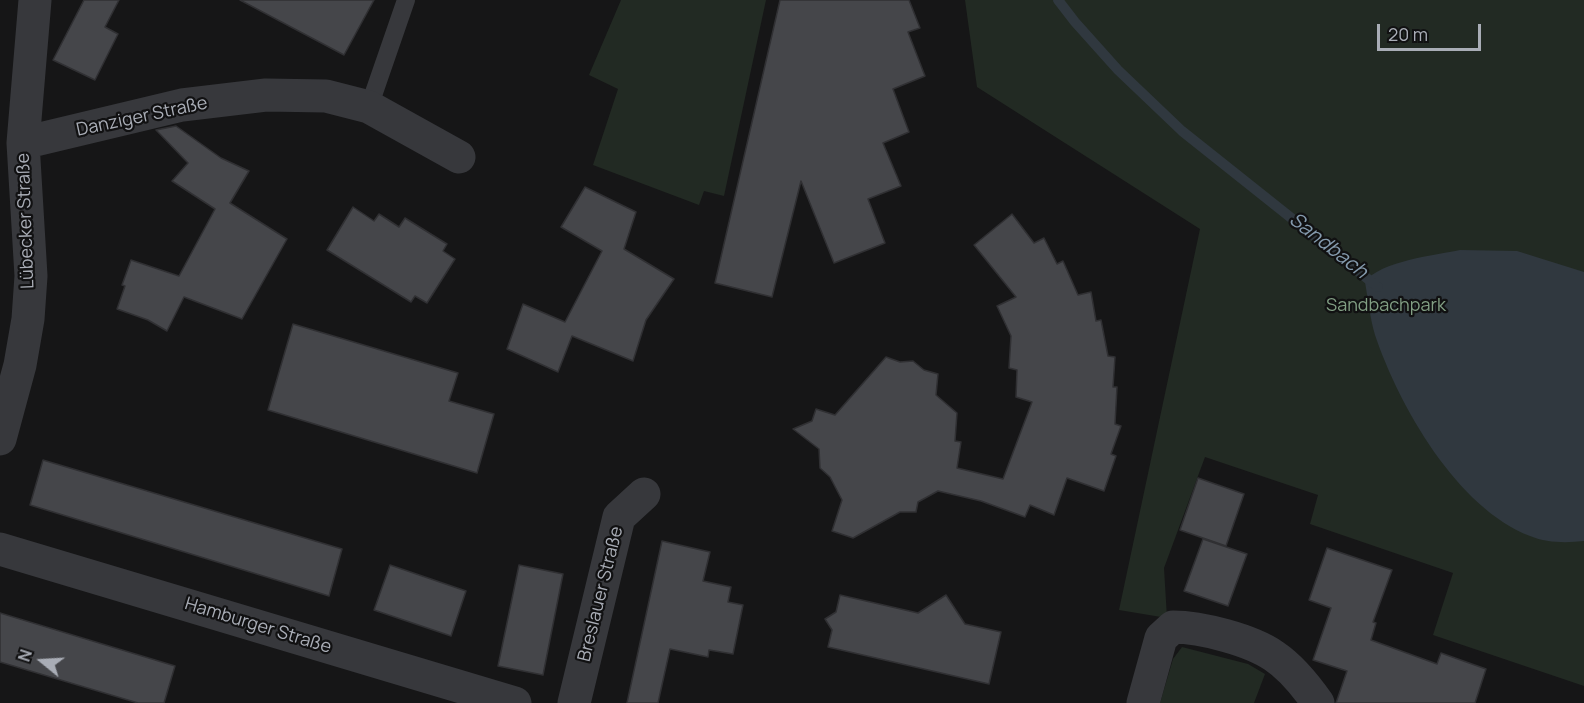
<!DOCTYPE html>
<html>
<head>
<meta charset="utf-8">
<style>
	body { margin:0 }
	#map { position:relative; width:1584px; height:703px; overflow:hidden; background:#161617; font-family:Manrope,sans-serif }
	canvas { display:block }
	.north { position:absolute; left:12px; top:631px; width:60px; height:60px; -webkit-text-stroke:4px #111112; paint-order:stroke; rotate:288deg; font-size:16px; font-weight:700; line-height:24px; text-align:center; color:#a9adb6 }
	.north::after { content:''; display:block; margin:auto; width:21px; height:27px; background:#a9adb6; clip-path:polygon(50% 0,100% 100%,50% 72%,0 100%) }
	.scale { position:absolute; left:1377px; top:24px; width:104px; height:27px; box-sizing:border-box; border:3px solid #a9adb6; border-top:0; padding-left:8px; font-size:18px; line-height:21px; white-space:nowrap; color:#a9adb6; -webkit-text-stroke:4px #111112; paint-order:stroke }
</style>
</head>
<body>
<div id="map">
<canvas width="1584" height="703"></canvas>
<div class="north">N</div>
<div class="scale">20 m</div>
</div>
<script>
const ctx = document.querySelector('canvas').getContext('2d');
ctx.lineJoin = 'round';
function fillPath(path, color) { ctx.fillStyle = color; ctx.fill(path, 'evenodd'); }
function strokePath(path, color, width, dash) { ctx.strokeStyle = color; ctx.lineWidth = width; ctx.lineCap = dash ? 'butt' : 'round'; ctx.setLineDash(dash || []); ctx.stroke(path); }
function label(font, color, halo, rows, align = 'center') {
  ctx.font = font + ' Manrope,sans-serif'; ctx.lineWidth = 4.5; ctx.setLineDash([]); ctx.textBaseline = 'middle'; ctx.strokeStyle = halo; ctx.fillStyle = color; for (const [text, x, y, turn = 0] of rows) {
    ctx.save(); ctx.translate(x, y); ctx.rotate((+turn || 0) * Math.PI / 180); ctx.textAlign = isNaN(turn) ? turn : align; if (halo) ctx.strokeText(text, 0, 0); ctx.fillText(text, 0, 0); ctx.restore();
  }
}
const green = new Path2D(`
	M 621,0 L 766,0 L 724,196 L 704,191 L 699,205 L 593,165 L 618,89 L 589,75 Z
	M 965,0 L 1584,0 L 1584,686 L 1433,635 L 1453,573 L 1310,524 L 1318,495 L 1205,457 L 1164,568 L 1167,618 L 1119,610 L 1200,229 L 977,87 Z
	M 1182,647 L 1248,664 L 1265,674 L 1254,703 L 1160,703 L 1173,659 Z`);
const water = new Path2D(`
	M 1460,250 L 1517,251 L 1584,272 L 1584,541 C 1566,543 1547,543 1530,536 C 1457,508 1399,406 1375,335 C 1370,318 1368,299 1365,282 C 1380,261 1436,255 1460,250 Z`);
const stream = new Path2D(`
	M 1058,0 L 1075,22 L 1118,70 L 1182,131 L 1378,287`);
const building = new Path2D(`
	M 84,0 L 119,0 L 105,27 L 118,34 L 95,80 L 53,60 Z
	M 240,0 L 374,0 L 344,55 Z
	M 780,0 L 909,0 L 920,28 L 908,32 L 925,76 L 893,89 L 909,132 L 883,143 L 901,186 L 868,199 L 885,243 L 834,263 L 801,181 L 772,297 L 715,283 Z
	M 176,126 L 221,158 L 249,171 L 230,203 L 287,239 L 242,319 L 184,297 L 167,331 L 148,320 L 117,309 L 125,286 L 122,285 L 131,260 L 179,276 L 215,209 L 172,181 L 188,163 L 156,130 Z
	M 585,187 L 636,212 L 624,249 L 674,279 L 646,320 L 633,361 L 572,336 L 558,372 L 507,349 L 523,304 L 565,322 L 602,251 L 561,227 Z
	M 353,207 L 374,221 L 379,214 L 399,227 L 405,218 L 447,244 L 443,251 L 455,259 L 427,303 L 415,296 L 411,302 L 327,250 Z
	M 1012,214 L 1034,243 L 1044,238 L 1057,264 L 1063,261 L 1078,295 L 1091,292 L 1096,321 L 1101,320 L 1108,356 L 1115,357 L 1113,387 L 1117,387 L 1115,424 L 1121,426 L 1111,454 L 1116,456 L 1104,491 L 1067,478 L 1054,515 L 1030,505 L 1025,517 L 981,501 L 938,491 L 918,502 L 916,512 L 900,512 L 853,538 L 832,531 L 842,500 L 830,477 L 820,468 L 819,449 L 793,429 L 812,421 L 816,409 L 835,415 L 886,357 L 900,362 L 913,361 L 924,370 L 938,374 L 936,395 L 957,413 L 955,441 L 961,442 L 957,468 L 1003,479 L 1032,402 L 1016,397 L 1017,370 L 1009,368 L 1011,336 L 997,306 L 1016,297 L 974,245 Z
	M 293,324 L 458,373 L 449,401 L 494,414 L 477,473 L 268,410 Z
	M 43,460 L 342,549 L 329,596 L 30,505 Z
	M 1198,478 L 1244,494 L 1226,546 L 1180,530 Z
	M 1203,539 L 1247,554 L 1228,606 L 1184,591 Z
	M 662,541 L 710,552 L 703,581 L 731,587 L 728,602 L 743,605 L 733,654 L 709,650 L 708,657 L 670,649 L 658,703 L 627,703 Z
	M 1327,548 L 1392,570 L 1373,622 L 1376,623 L 1371,640 L 1437,664 L 1441,653 L 1486,669 L 1475,703 L 1336,703 L 1347,671 L 1313,660 L 1331,608 L 1309,600 Z
	M 390,565 L 466,591 L 451,636 L 374,610 Z
	M 519,565 L 563,574 L 543,675 L 498,666 Z
	M 840,595 L 918,613 L 946,595 L 965,624 L 1001,632 L 989,684 L 828,647 L 832,630 L 825,619 L 836,612 Z
	M 0,613 L 175,666 L 164,703 L 138,703 L 0,662 Z`);
const lane = new Path2D(`
	M 369,107 L 406,0`);
const street = new Path2D(`
	M 23,143 L 182,105 L 266,95 L 326,96 L 369,107 L 459,157
	M 0,439 L 20,365 L 28,319 L 31,276 L 23,143 L 35,0
	M 0,549 L 515,703
	M 574,703 L 619,517 L 644,494
	M 1143,703 L 1161,638 L 1173,627 C 1201,627 1251,640 1274,656 C 1292,668 1306,686 1318,703`);
const streetNames = [
	["Danziger Straße",142,117,-12],
	["Lübecker Straße",26,221,-92],
	["Breslauer Straße",601,594,-76],
	["Hamburger Straße",258,626,17]
];
const parkNames = [
	["Sandbachpark",1386,306]
];
const waterNames = [
	["Sandbach",1328,246,38]
];
fillPath(green, '#222a23');
fillPath(water, '#30383f');
strokePath(stream, '#30383f', 10);
fillPath(building, '#45464a');
strokePath(building, '#303033', 1.5);
strokePath(lane, '#37383c', 18);
strokePath(street, '#37383c', 33);
label('18px', '#a9adb6', '#111112', streetNames);
label('18px', '#829f84', '#111112', parkNames);
label('italic 20px', '#849aad', '#111112', waterNames);
</script>
</body>
</html>
